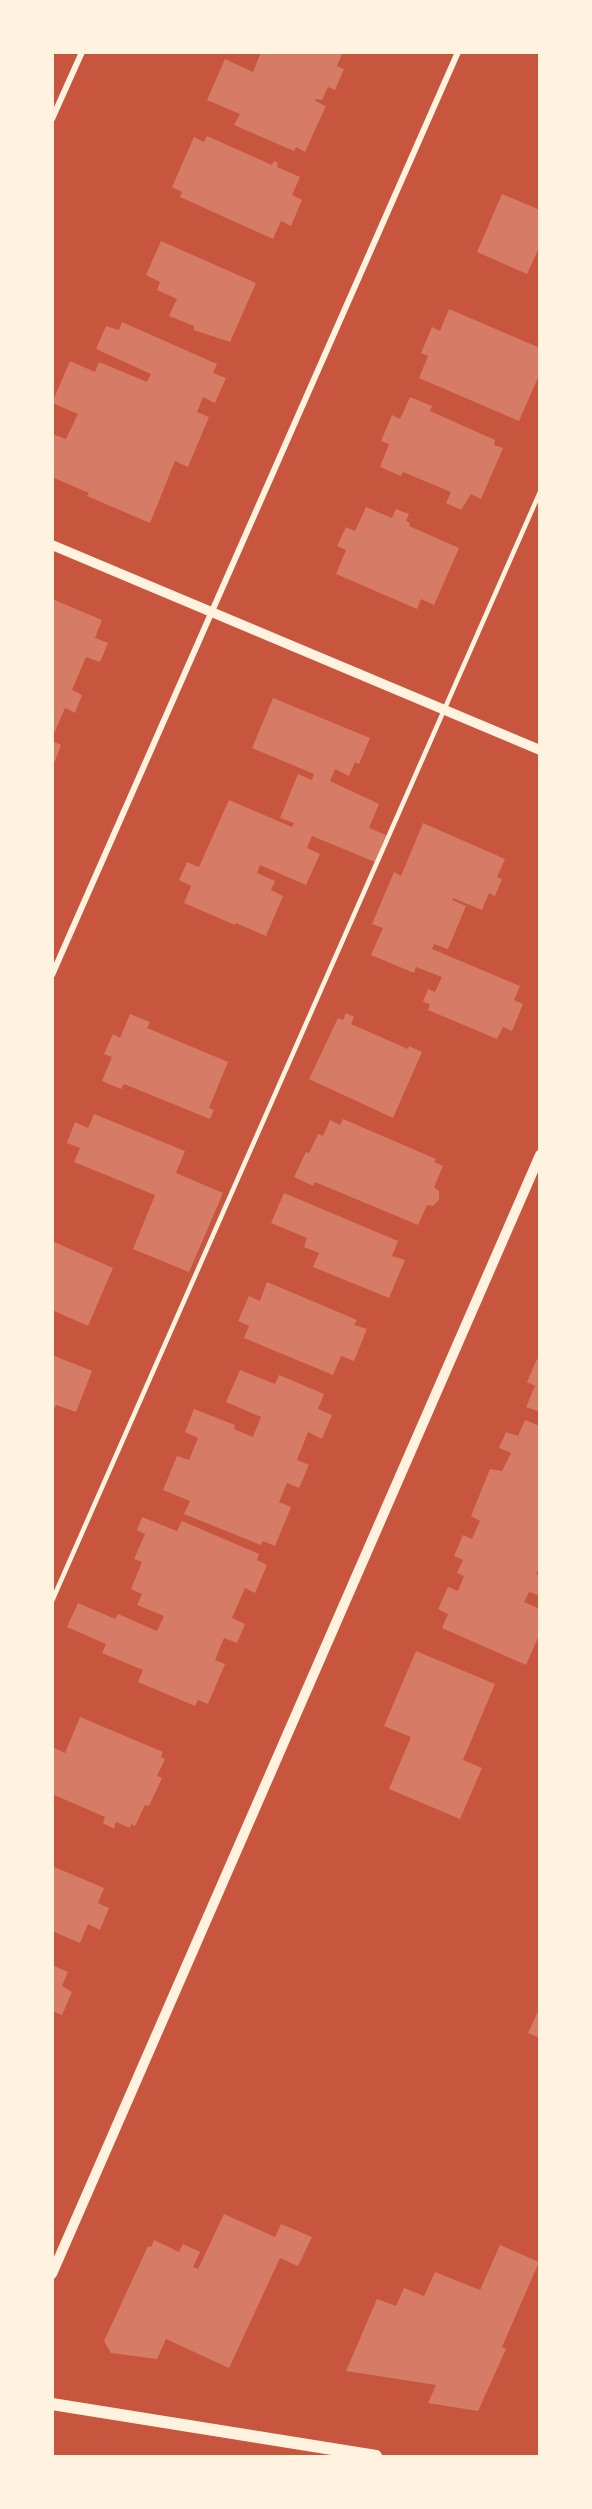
<!DOCTYPE html>
<html>
<head>
<meta charset="utf-8">
<style>
	body { margin:0 }
	#map { position:relative; width:592px; height:2509px; overflow:hidden; background:#c8553d; font-family:"Zilla Slab",serif }
	canvas { display:block }
	.frame { position:absolute; inset:0; border:54px solid #fff3e0; pointer-events:none }
</style>
</head>
<body>
<div id="map">
<canvas width="592" height="2509"></canvas>
<div class="frame"></div>
</div>
<script>
const ctx = document.querySelector('canvas').getContext('2d');
ctx.lineJoin = 'round';
function fillPath(path, color) { ctx.fillStyle = color; ctx.fill(path, 'evenodd'); }
function strokePath(path, color, width, dash) { ctx.strokeStyle = color; ctx.lineWidth = width; ctx.lineCap = dash ? 'butt' : 'round'; ctx.setLineDash(dash || []); ctx.stroke(path); }
const building = new Path2D(`
	M 261,52 L 343,52 L 337,66 L 344,69 L 335,90 L 328,87 L 322,100 L 316,99 L 315,101 L 326,106 L 305,152 L 296,147 L 294,151 L 234,125 L 240,114 L 207,100 L 225,59 L 253,72 Z
	M 207,136 L 272,165 L 274,161 L 278,163 L 277,167 L 300,177 L 292,195 L 302,200 L 291,226 L 281,221 L 273,239 L 180,197 L 182,192 L 172,187 L 194,137 L 204,142 Z
	M 502,194 L 540,210 L 540,251 L 538,250 L 527,274 L 477,252 Z
	M 161,241 L 256,283 L 230,342 L 194,330 L 194,326 L 169,316 L 177,299 L 157,290 L 160,282 L 146,275 Z
	M 449,309 L 540,348 L 540,373 L 519,421 L 419,378 L 428,356 L 421,353 L 432,327 L 440,331 Z
	M 122,322 L 217,364 L 213,373 L 226,378 L 215,403 L 203,397 L 197,412 L 209,417 L 188,467 L 175,461 L 150,523 L 87,496 L 89,493 L 52,477 L 52,434 L 66,439 L 78,414 L 52,403 L 70,361 L 95,372 L 99,362 L 147,382 L 151,374 L 96,349 L 106,326 L 119,330 Z
	M 410,397 L 432,406 L 430,411 L 495,440 L 494,445 L 503,448 L 481,499 L 471,494 L 461,510 L 446,503 L 451,492 L 403,472 L 401,476 L 380,467 L 389,444 L 381,441 L 392,415 L 400,419 Z
	M 366,507 L 392,518 L 396,509 L 409,514 L 406,521 L 410,523 L 409,526 L 459,548 L 434,605 L 421,599 L 417,609 L 336,574 L 346,550 L 337,546 L 346,527 L 355,531 Z
	M 52,599 L 102,620 L 95,638 L 108,643 L 100,662 L 86,657 L 72,690 L 82,695 L 75,713 L 65,708 L 53,736 Z
	M 273,698 L 370,738 L 359,764 L 355,762 L 349,776 L 335,769 L 330,781 L 379,804 L 369,828 L 386,835 L 375,862 L 312,836 L 307,848 L 320,854 L 306,885 L 260,865 L 257,873 L 275,881 L 271,890 L 283,896 L 266,936 L 236,923 L 235,925 L 184,903 L 191,886 L 179,880 L 187,862 L 199,867 L 229,800 L 292,827 L 294,823 L 280,818 L 298,774 L 312,780 L 314,774 L 252,748 Z
	M 52,741 L 61,745 L 53,766 L 52,766 Z
	M 423,823 L 505,859 L 497,877 L 502,879 L 495,896 L 489,893 L 482,910 L 453,898 L 452,900 L 466,906 L 448,949 L 434,944 L 432,949 L 520,986 L 514,1000 L 523,1004 L 512,1031 L 503,1027 L 497,1039 L 428,1010 L 430,1004 L 423,1002 L 428,989 L 435,992 L 442,977 L 416,967 L 414,973 L 371,955 L 383,928 L 372,924 L 394,872 L 401,876 Z
	M 346,1013 L 354,1017 L 351,1024 L 408,1049 L 409,1046 L 422,1052 L 393,1118 L 309,1079 L 338,1018 L 343,1020 Z
	M 130,1014 L 150,1022 L 147,1028 L 228,1062 L 209,1108 L 214,1110 L 210,1119 L 124,1084 L 121,1089 L 102,1081 L 112,1057 L 104,1054 L 113,1034 L 120,1038 Z
	M 94,1114 L 185,1151 L 176,1173 L 223,1193 L 189,1272 L 133,1249 L 155,1195 L 74,1162 L 80,1148 L 67,1143 L 75,1122 L 88,1128 Z
	M 343,1119 L 436,1159 L 434,1162 L 443,1166 L 434,1187 L 439,1191 L 439,1200 L 433,1206 L 427,1205 L 418,1225 L 315,1182 L 313,1186 L 294,1177 L 306,1152 L 309,1153 L 318,1134 L 323,1136 L 330,1120 L 340,1125 Z
	M 284,1193 L 398,1241 L 392,1256 L 405,1260 L 389,1298 L 313,1267 L 319,1253 L 304,1247 L 307,1238 L 271,1223 Z
	M 52,1241 L 113,1268 L 88,1326 L 52,1310 Z
	M 267,1282 L 357,1320 L 354,1325 L 367,1329 L 354,1361 L 341,1356 L 333,1375 L 244,1338 L 249,1326 L 238,1321 L 249,1296 L 260,1301 Z
	M 52,1355 L 92,1371 L 76,1412 L 56,1405 L 52,1413 Z
	M 537,1359 L 540,1361 L 540,1412 L 526,1407 L 535,1386 L 527,1382 Z
	M 240,1370 L 275,1384 L 279,1375 L 324,1394 L 318,1409 L 332,1415 L 322,1439 L 308,1432 L 297,1460 L 309,1465 L 299,1488 L 287,1483 L 279,1502 L 291,1507 L 275,1546 L 263,1541 L 261,1545 L 184,1514 L 190,1501 L 163,1490 L 177,1456 L 189,1460 L 198,1438 L 185,1432 L 194,1409 L 235,1425 L 234,1429 L 253,1437 L 261,1417 L 226,1402 Z
	M 525,1420 L 540,1426 L 540,1566 L 536,1574 L 540,1576 L 540,1596 L 529,1592 L 524,1602 L 540,1609 L 540,1633 L 526,1665 L 442,1628 L 448,1614 L 438,1609 L 448,1587 L 458,1591 L 464,1576 L 457,1573 L 463,1560 L 454,1556 L 463,1535 L 472,1539 L 480,1521 L 471,1516 L 490,1469 L 502,1471 L 511,1453 L 499,1448 L 506,1432 L 518,1436 Z
	M 142,1517 L 177,1531 L 182,1521 L 259,1554 L 257,1560 L 267,1565 L 255,1593 L 245,1588 L 232,1618 L 245,1624 L 237,1643 L 224,1638 L 215,1660 L 225,1664 L 208,1704 L 198,1700 L 195,1706 L 138,1682 L 143,1670 L 102,1653 L 106,1644 L 67,1627 L 78,1603 L 115,1619 L 118,1614 L 157,1631 L 164,1616 L 137,1605 L 142,1594 L 131,1589 L 142,1562 L 134,1559 L 145,1534 L 137,1530 Z
	M 416,1651 L 495,1684 L 463,1760 L 482,1768 L 460,1819 L 389,1789 L 411,1737 L 384,1726 Z
	M 80,1717 L 163,1752 L 161,1757 L 165,1759 L 157,1776 L 162,1778 L 149,1806 L 145,1805 L 135,1826 L 131,1824 L 130,1828 L 116,1822 L 114,1829 L 103,1823 L 105,1817 L 52,1794 L 52,1747 L 65,1753 Z
	M 52,1866 L 104,1888 L 98,1903 L 109,1908 L 100,1930 L 88,1924 L 80,1943 L 52,1931 Z
	M 52,1965 L 68,1972 L 62,1986 L 72,1992 L 62,2015 L 52,2011 Z
	M 540,2007 L 540,2038 L 528,2033 Z
	M 224,2214 L 275,2237 L 281,2224 L 312,2237 L 298,2266 L 280,2258 L 229,2368 L 166,2339 L 157,2359 L 111,2353 L 104,2341 L 148,2246 L 151,2247 L 154,2240 L 179,2252 L 183,2244 L 200,2252 L 193,2267 L 198,2269 Z
	M 500,2245 L 539,2262 L 502,2347 L 506,2349 L 478,2411 L 428,2403 L 436,2385 L 346,2371 L 377,2299 L 396,2306 L 404,2288 L 424,2296 L 435,2272 L 480,2290 Z`);
const service = new Path2D(`
	M 52,1601 L 540,492`);
const minor = new Path2D(`
	M 52,119 L 82,52
	M 52,975 L 458,52`);
const tertiary = new Path2D(`
	M 52,545 L 540,750
	M 52,2274 L 540,1155`);
const secondary = new Path2D(`
	M 52,2404 L 376,2456`);
fillPath(building, '#d67c66');
strokePath(service, '#fff3e0', 4.5);
strokePath(minor, '#fff3e0', 6);
strokePath(tertiary, '#fff3e0', 10);
strokePath(secondary, '#fff3e0', 12);
</script>
</body>
</html>
